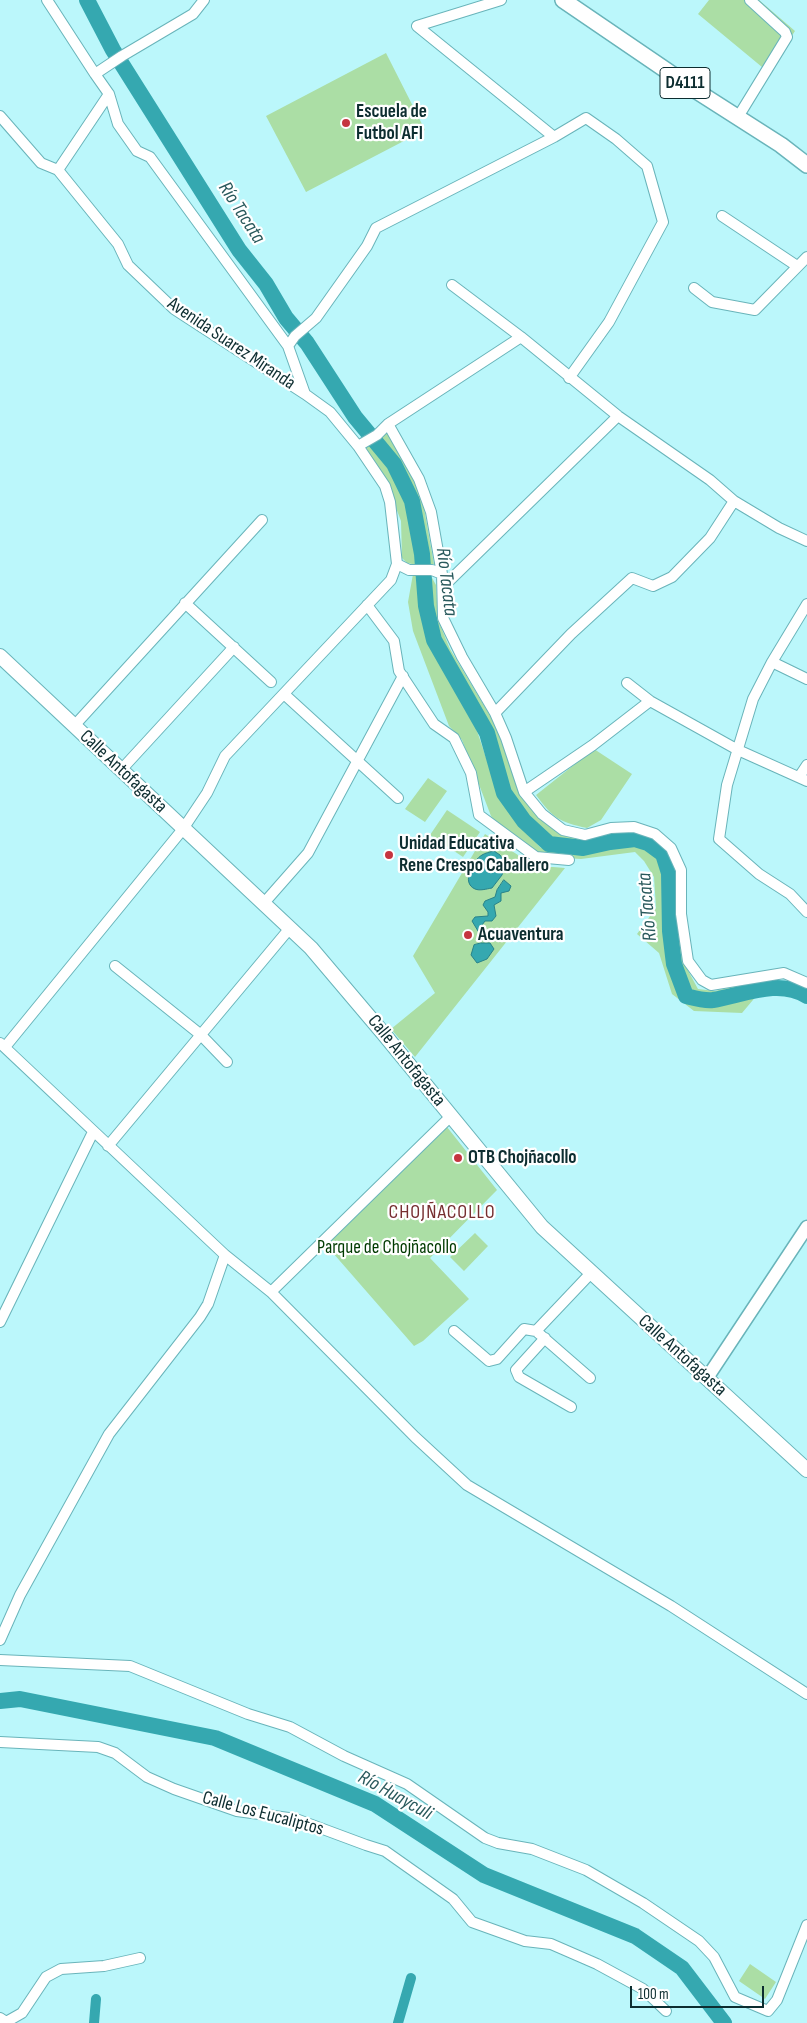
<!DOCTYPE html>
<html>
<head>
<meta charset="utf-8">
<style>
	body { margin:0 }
	#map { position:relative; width:807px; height:2023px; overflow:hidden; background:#bbf7fb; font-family:"Sofia Sans Condensed",sans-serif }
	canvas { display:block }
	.scale { position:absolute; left:630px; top:1986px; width:134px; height:22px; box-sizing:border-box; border:2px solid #0d2d30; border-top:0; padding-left:6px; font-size:15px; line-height:18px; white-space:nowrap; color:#0d2d30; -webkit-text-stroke:4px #fff; paint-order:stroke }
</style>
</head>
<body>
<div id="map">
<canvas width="807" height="2023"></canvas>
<div class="scale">100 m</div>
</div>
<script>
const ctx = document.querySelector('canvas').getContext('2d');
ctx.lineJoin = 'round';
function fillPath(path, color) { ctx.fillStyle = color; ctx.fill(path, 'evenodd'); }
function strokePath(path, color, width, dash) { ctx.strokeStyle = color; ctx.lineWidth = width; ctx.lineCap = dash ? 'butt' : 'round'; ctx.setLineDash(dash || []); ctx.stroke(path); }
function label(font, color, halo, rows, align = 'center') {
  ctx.font = font + ' "Sofia Sans Condensed",sans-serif'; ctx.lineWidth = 4.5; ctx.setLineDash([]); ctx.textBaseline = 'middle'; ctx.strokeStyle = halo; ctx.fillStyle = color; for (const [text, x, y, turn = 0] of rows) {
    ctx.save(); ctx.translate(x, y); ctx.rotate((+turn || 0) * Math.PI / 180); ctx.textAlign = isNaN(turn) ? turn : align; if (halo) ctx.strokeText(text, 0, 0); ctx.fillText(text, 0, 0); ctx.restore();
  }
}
const green = new Path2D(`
	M 709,0 L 759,0 L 795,31 L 768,72 L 698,14 Z
	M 386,53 L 425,130 L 306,192 L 266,116 Z
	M 387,433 L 411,468 L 422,497 L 434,564 L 427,564 L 416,501 L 396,460 L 379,439 Z
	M 371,444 C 404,484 415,513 417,565 L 407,563 L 402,558 L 401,521 L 385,479 L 362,447 Z
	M 413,574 L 420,575 L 422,605 L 429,640 L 466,705 L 477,731 L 500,799 L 518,824 L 541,848 L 582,852 L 633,843 L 643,846 L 654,852 L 662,866 L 670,963 L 685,1000 L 710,1004 L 758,994 L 742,1013 L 694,1011 L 672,994 L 659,953 L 637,934 L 656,908 L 654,877 L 644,861 L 635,852 L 581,859 L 535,856 L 508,838 L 491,816 L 462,740 L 449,726 L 413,631 L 408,602 Z
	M 426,574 L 431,576 L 436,585 L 438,620 L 450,649 L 495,724 L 518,788 L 560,829 L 639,832 L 662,842 L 673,859 L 678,927 L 685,965 L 698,989 L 715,991 L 759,980 L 782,981 L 795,986 L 764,986 L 708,996 L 694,994 L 686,986 L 678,961 L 673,930 L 671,868 L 667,856 L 659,846 L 648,839 L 630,836 L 613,836 L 588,843 L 565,841 L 550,837 L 529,817 L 509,790 L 489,730 L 438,640 L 429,606 Z
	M 594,749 L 632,774 L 601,820 L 587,828 C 559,822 553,818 536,795 Z
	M 428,778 L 447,791 L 425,822 L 405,809 Z
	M 447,810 L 480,832 L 463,857 L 430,835 Z
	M 485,834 L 518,855 C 523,869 552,866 565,868 L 415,1057 L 391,1029 L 435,993 L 413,956 Z
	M 447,1127 L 497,1190 L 430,1258 L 469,1299 L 423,1341 L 414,1346 L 326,1245 Z
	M 475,1233 L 488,1246 L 464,1271 L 450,1257 Z
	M 750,1964 L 776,1982 L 765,1999 L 739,1981 Z`);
const water = new Path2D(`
	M 494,851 L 500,855 L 505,863 L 502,875 L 492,888 C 486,889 480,891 475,889 C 461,883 472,861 482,855 C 485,853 490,852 494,851 Z
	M 504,880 L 511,886 L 509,891 L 501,893 L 501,901 L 494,905 L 496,916 L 492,921 L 485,921 L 482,925 L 485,934 L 481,936 L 472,921 L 475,917 L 488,916 L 488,912 L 483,905 L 485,901 L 495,897 L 497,890 Z
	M 481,943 L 490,943 L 494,949 L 487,959 L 477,963 L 471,955 L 474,945 Z`);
const canal = new Path2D(`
	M 94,2023 L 96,1999
	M 398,2023 L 411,1978`);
const river = new Path2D(`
	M 87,0 L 113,50 L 239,250 L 266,284 L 286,318 L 307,343 L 355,417 L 394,464 L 412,501 L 422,554 L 426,606 L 434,640 L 487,733 L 504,793 L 524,821 L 549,844 L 583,848 L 610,842 L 635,839 L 648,843 L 663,854 L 669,873 L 670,931 L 674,964 L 686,996 C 694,998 704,1001 713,1000 C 743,995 779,978 807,996
	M 0,1701 L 20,1699 L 215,1738 L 375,1804 L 484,1875 L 635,1936 L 682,1968 L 724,2023`);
const minor = new Path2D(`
	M 47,0 L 95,74 L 109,94 L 118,124 L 137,151 L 150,157 L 288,346 L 305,394
	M 501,0 L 417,26 L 554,137
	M 95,74 L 122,56 L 193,14 L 204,0
	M 0,116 L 41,163 L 58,170 L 118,244 L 128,265 L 174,309 L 305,394 L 330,412 L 358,446 L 385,486 L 390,502 L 397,564
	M 738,117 L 787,37 L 785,32 L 750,0
	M 58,170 L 109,94
	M 722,216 L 797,266
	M 452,285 L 521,337
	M 694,288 L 712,302 L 755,310 L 807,257
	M 288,346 L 295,336 L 316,318 L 367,246 L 376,228 L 554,137 L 586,118 L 616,139 L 647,166 L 663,222 L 609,322 L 569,378
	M 388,424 L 419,479 L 431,512 L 442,574 L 443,618 L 462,657 L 495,713 L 506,738 L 524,792 L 542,814 L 563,830 L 585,835 L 611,828 L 634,827 L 655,834 L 671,848 L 681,870 L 681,914 L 688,961 L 702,980 L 711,985 L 784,973 L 807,983
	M 358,446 L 377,435 L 388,424 L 521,337 L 618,416 L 710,480 L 734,501 L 779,528 L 807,541
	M 444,586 L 618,416
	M 185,603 L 271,682
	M 807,604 L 772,662 L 753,699 L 727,785 L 719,839 L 759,874 L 790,894 L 807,912
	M 367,605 L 394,641 L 399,671 L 434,724 L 454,738 L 471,773 L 479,815 L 536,857 L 569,860
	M 772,662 L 807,679
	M 627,683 L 650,701 L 738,750 L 807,781
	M 284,694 L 398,798
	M 495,713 L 571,634 L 632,578 L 653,586 L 672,577 L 710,538 L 734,501
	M 74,726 L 262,520
	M 121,770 L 234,647
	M 799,777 L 807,765
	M 524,792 L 593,745 L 650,701
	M 264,903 L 308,853 L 403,676
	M 115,966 L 201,1035 L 227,1062
	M 0,1043 L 225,1255 L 271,1292 L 415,1437 L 467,1485 L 671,1606 L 807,1694
	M 5,1047 L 183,829 L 207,793 L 225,756 L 391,580 L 397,564 L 409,570 L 432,570 L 442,574
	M 108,1146 L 290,928
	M 271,1292 L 451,1116
	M 0,1322 L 93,1132
	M 454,1331 L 489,1361 L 497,1359 L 524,1329 L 536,1331 L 590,1378
	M 536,1331 L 591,1273
	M 545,1338 L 516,1370 L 519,1377 L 571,1407
	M 0,1640 L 20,1595 L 109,1434 L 200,1317 L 208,1304 L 225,1255
	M 0,1660 L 130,1666 L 248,1714 L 290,1727 L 344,1756 L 407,1784 L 485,1838 L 498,1843 L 532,1849 L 586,1870 L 643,1903 L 699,1941 L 714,1957 L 735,1997 L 768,2011 L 777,2000 L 807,1925
	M 0,1742 L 98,1747 L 115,1753 L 147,1777 L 174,1789 L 237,1811 L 296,1819 L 366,1845 L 385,1851 L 453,1899 L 472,1922 L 525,1941 L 551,1944 L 597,1964 L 643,1989 L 666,2011
	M 0,2018 L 6,2022 L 22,2013 L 46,1977 L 61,1969 L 104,1966 L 140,1958`);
const tertiary = new Path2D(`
	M 707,1378 L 807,1227`);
const secondary = new Path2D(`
	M 0,656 L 311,948 L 383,1033 L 542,1227 L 807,1470`);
const primary = new Path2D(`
	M 563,0 L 698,92 L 781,145 L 807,165`);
const markers = [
	[346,123,5,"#c5353f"],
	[389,855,5,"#c5353f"],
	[468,935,5,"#c5353f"],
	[458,1158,5,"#c5353f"]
];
const shields = [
	[685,83,50]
];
const shieldNames = [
	["D4111",685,83]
];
const poiNames = [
	["Escuela de",356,112],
	["Futbol AFI",356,134],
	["Unidad Educativa",399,844],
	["Rene Crespo Caballero",399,866],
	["Acuaventura",478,935],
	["OTB Chojñacollo",468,1158]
];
const streetNames = [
	["Avenida Suarez Miranda",231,344,34],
	["Calle Antofagasta",123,772,43],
	["Calle Antofagasta",406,1061,51],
	["Calle Antofagasta",682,1356,42],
	["Calle Los Eucaliptos",263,1814,15]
];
const parkNames = [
	["Parque de Chojñacollo",387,1248]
];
const waterNames = [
	["Río Tacata",241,213,57],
	["Río Tacata",446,582,83],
	["Río Tacata",648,907,-95],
	["Río Huayculi",395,1796,29]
];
const neighbourhoodNames = [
	["CHOJÑACOLLO",442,1213]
];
fillPath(green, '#abdea5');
fillPath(water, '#35a8b0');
strokePath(water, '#29838a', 1);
strokePath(canal, '#35a8b0', 10);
strokePath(river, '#35a8b0', 16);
strokePath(minor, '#69b4ba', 12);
strokePath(tertiary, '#69b4ba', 15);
strokePath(secondary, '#69b4ba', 16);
strokePath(primary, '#69b4ba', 18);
strokePath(minor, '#fff', 10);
strokePath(tertiary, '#fff', 12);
strokePath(secondary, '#fff', 14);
strokePath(primary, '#fff', 15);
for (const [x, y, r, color] of markers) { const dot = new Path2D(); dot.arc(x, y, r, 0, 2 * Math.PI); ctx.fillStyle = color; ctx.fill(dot); strokePath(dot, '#fff', 2); }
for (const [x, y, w] of shields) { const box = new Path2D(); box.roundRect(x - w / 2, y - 15.5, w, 31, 4); ctx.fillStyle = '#fff'; ctx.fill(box); strokePath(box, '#0d2d30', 1); }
label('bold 18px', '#0d2d30', null, shieldNames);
label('bold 19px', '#0d2d30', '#fff', poiNames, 'left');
label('19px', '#0d2d30', '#fff', streetNames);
label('19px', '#003a00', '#fff', parkNames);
label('italic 20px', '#29595c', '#fff', waterNames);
ctx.letterSpacing = '1px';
label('20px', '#762f30', '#fff', neighbourhoodNames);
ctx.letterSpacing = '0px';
</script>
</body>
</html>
